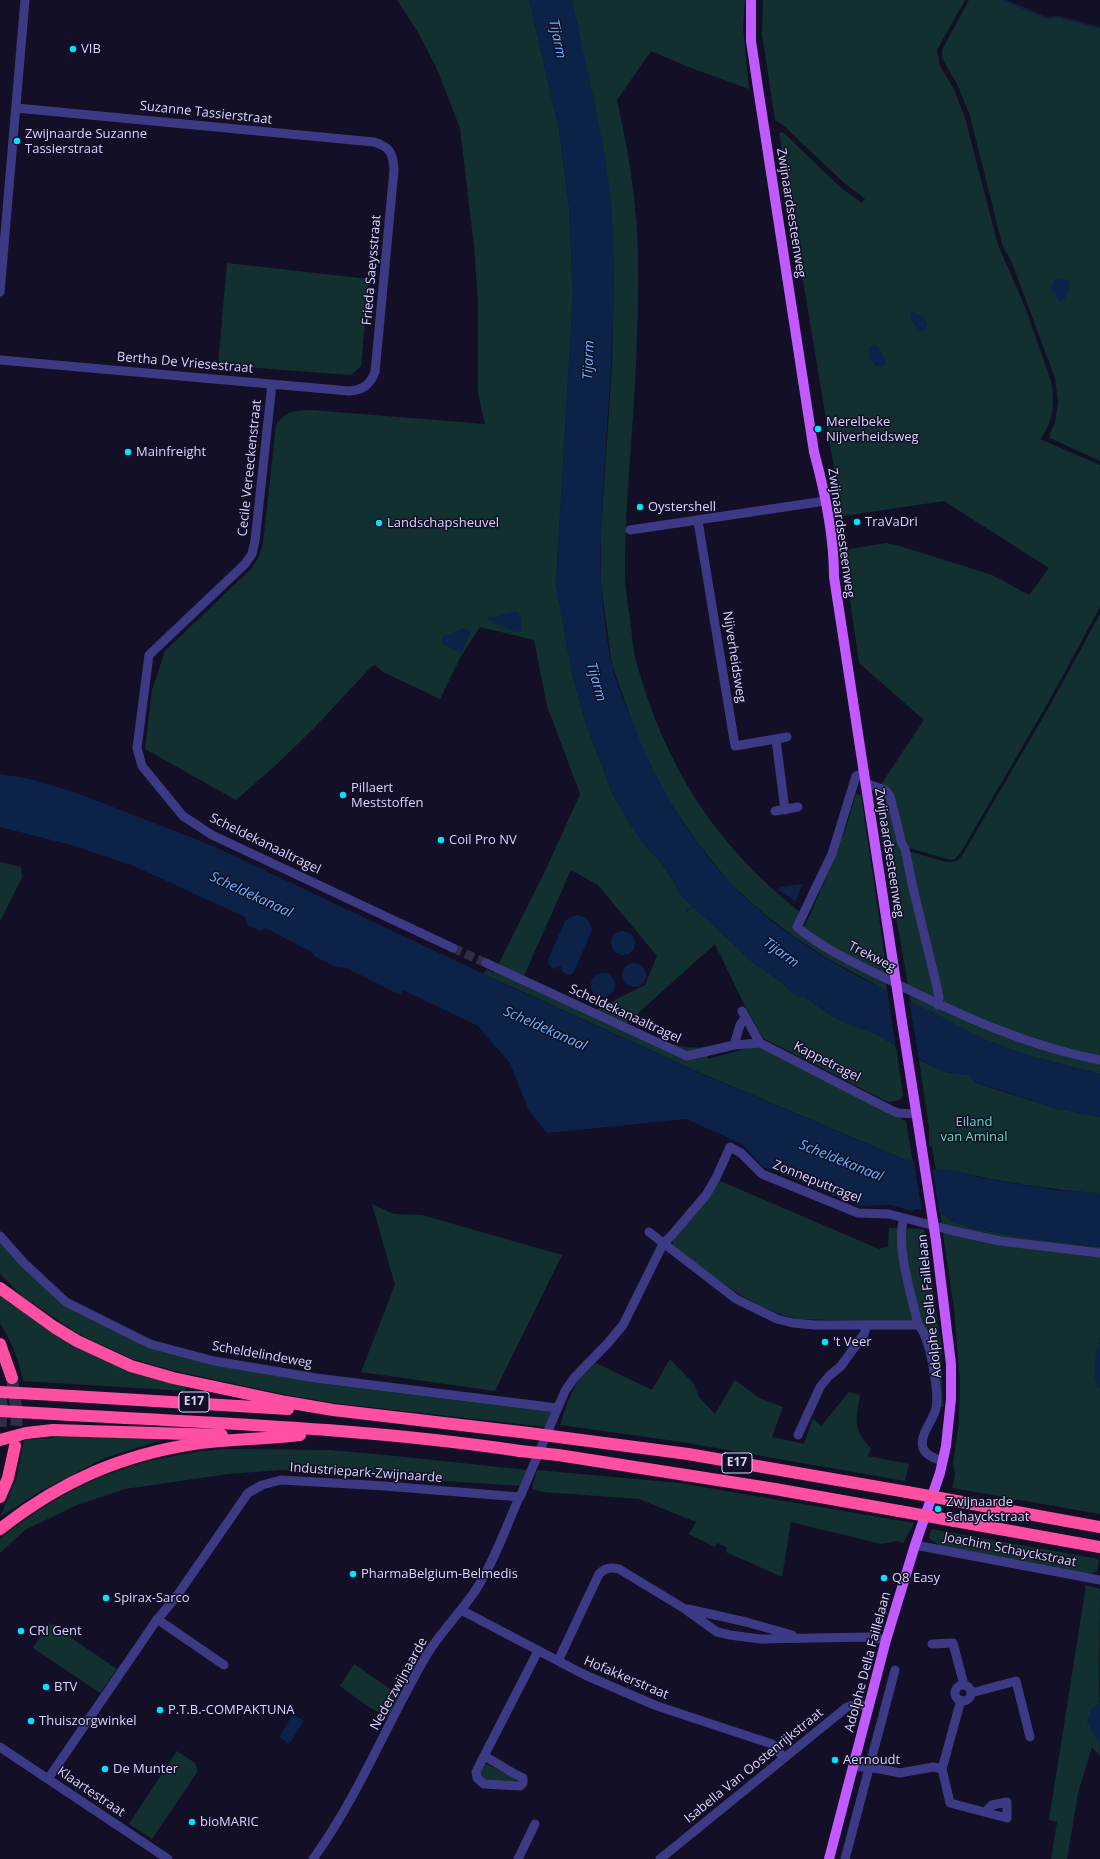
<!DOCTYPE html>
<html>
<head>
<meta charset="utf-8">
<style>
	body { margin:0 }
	canvas { display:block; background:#130f26 }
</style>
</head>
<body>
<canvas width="1100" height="1859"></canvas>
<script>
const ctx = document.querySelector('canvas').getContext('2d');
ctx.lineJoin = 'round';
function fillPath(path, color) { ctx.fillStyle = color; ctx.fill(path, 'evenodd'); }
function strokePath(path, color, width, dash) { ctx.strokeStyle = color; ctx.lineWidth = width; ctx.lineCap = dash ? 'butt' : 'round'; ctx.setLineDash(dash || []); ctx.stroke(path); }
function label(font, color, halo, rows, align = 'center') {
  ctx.font = font + ' "Open Sans",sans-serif'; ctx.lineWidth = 3; ctx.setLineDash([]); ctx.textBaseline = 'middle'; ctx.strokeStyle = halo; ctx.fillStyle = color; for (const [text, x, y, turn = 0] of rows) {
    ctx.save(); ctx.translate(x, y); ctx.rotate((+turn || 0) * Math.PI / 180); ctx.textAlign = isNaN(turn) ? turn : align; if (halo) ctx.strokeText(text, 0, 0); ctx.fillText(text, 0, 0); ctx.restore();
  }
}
const green = new Path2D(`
	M 397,0 L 529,0 L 559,129 L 569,207 L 573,294 L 556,583 L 572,674 L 586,724 L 612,793 L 629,822 L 646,847 L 658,859 L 673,880 L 679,893 L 750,960 L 781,982 L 788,989 L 805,997 L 827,1013 L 845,1023 L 874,1033 L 896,1046 L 903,1095 L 900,1100 L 888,1102 L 763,1038 L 744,1004 L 715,944 L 626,1024 C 655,1038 673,1050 706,1047 L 708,1059 L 756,1046 L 906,1121 L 913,1163 L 696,1071 L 484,974 L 486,969 L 494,973 L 547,867 L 580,794 L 547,706 L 534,640 L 480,627 L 461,656 L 440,699 L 383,672 L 375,665 L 371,667 L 315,727 L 276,765 L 236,800 L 145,749 L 152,690 L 165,651 L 251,569 L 259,557 L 263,543 L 276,425 C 286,410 295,411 311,410 L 485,424 L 478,393 L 478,303 L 474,246 L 460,128 L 436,67 L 419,34 ZM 571,870 L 598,885 L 657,956 L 645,985 L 595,1010 L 523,978 Z
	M 572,0 L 745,0 L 743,27 L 749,89 L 686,66 L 651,51 L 617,100 C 624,133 631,166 634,199 C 641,254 638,310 636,365 C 633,436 624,507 625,579 C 626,592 628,605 630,618 C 632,632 632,647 636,661 C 665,766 714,844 800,912 L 799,926 L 804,928 C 823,885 843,843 855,797 L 856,794 L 861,795 L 886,965 L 883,965 L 887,991 L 827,958 L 793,936 L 763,913 L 730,883 L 697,842 L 667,798 L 641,746 L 612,665 L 601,583 L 601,532 L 612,365 L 614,276 L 611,203 L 602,144 Z
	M 763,0 L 965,0 L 937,50 L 940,66 L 954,89 L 965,118 L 998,245 L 1025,307 L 1051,381 C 1055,402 1054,422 1040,439 L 1100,465 L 1100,607 L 1049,701 L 961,852 L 955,859 L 951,860 L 909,848 L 906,845 L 895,808 L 880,786 L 924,720 L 859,663 L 843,550 L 886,543 L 903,547 L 992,575 L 1029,595 L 1049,568 L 944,501 L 837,517 L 836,512 L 841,511 L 779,133 L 783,132 L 840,187 L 862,203 L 865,199 L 843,182 L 783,125 L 775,120 L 762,34 Z
	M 969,0 L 1004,0 L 1046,18 L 1059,17 L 1100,28 L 1100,461 L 1050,438 L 1050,433 L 1055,423 L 1058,402 L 1055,378 L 1012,263 L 1002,244 L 970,116 L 958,86 L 942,58 L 942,50 Z
	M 227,263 L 369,279 L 361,366 L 351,375 L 218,365 Z
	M 1100,614 L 1100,1074 L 1027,1055 L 983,1039 L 911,1002 L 874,791 L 878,790 L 885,792 L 905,850 L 946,862 C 954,863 958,861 963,854 L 1052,702 Z
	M 0,862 L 21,867 L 22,877 L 0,921 Z
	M 919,1060 L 945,1072 L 969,1075 L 975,1082 L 988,1087 L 1054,1108 L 1100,1117 L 1100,1193 C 1050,1190 1002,1182 954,1171 C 948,1170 942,1171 936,1170 L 932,1147 L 929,1146 L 929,1127 Z
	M 720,1181 L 879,1249 L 888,1246 L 889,1228 L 924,1229 L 941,1344 L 943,1407 L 940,1407 C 938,1379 940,1346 921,1323 L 799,1319 C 750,1310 712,1274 673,1245 L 673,1239 Z
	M 372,1204 L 394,1214 L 422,1215 L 562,1255 L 495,1391 L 361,1372 L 395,1285 Z
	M 940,1214 L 946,1215 L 950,1221 L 975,1229 L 1028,1238 L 1100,1247 L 1100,1337 L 1096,1353 L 1097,1386 L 1100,1388 L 1100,1514 L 952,1488 L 955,1475 L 953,1464 L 959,1421 L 960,1381 L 954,1309 Z
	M 0,1242 L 63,1305 L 149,1347 L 553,1411 L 546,1427 L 334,1403 L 287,1395 L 175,1371 L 133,1359 L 80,1335 L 22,1296 L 0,1274 Z
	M 0,1294 L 11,1304 L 186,1386 L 185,1391 L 23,1381 L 18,1361 L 10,1341 L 0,1323 Z
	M 670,1359 L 694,1384 L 699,1397 L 715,1414 L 735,1380 L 759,1398 L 783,1407 L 772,1437 L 804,1444 L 813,1418 L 821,1426 L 849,1392 L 860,1395 C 856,1419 852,1429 871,1448 L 868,1456 L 909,1464 L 905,1481 L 682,1442 L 560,1425 L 568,1401 L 578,1380 L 596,1363 L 652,1390 Z
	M 53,1435 L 171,1437 L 105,1458 L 39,1492 L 0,1517 L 17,1477 L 24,1440 L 52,1438 Z
	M 226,1449 L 329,1450 L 386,1455 L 527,1470 L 520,1486 L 281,1470 L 228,1474 L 125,1489 L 77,1505 L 25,1530 L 0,1553 L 0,1539 L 4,1536 C 73,1481 138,1456 226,1449 Z
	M 537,1470 L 679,1483 L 914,1523 L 903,1543 L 897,1541 L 881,1544 L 791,1522 L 782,1577 L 726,1552 L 727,1547 L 717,1543 L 715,1547 L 689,1534 L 696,1522 L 639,1499 L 543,1492 L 532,1489 Z
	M 931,1529 L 1099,1559 L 1097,1571 L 1090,1574 L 939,1545 L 929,1538 Z
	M 1086,1585 L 1100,1589 L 1099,1683 L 1100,1756 L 1092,1747 L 1078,1793 L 1067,1859 L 1051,1859 L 1057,1822 L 1049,1820 Z
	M 49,1623 L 117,1669 L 100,1693 L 33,1648 Z
	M 354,1664 L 399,1695 L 388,1717 L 367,1706 L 340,1686 Z
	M 177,1751 L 195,1763 L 198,1771 L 152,1839 L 129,1824 Z
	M 484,1763 L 515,1778 L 514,1783 L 490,1782 L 480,1777 L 480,1768 Z`);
const water = new Path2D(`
	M 529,0 L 572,0 C 586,68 605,136 611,205 C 618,291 610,376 605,461 C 603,501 599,542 601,582 C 603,608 606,637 611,662 C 615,679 622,697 629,713 C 657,789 700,860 762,913 C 812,955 871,984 930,1011 C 949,1019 965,1031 984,1039 C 1022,1055 1061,1064 1100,1074 L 1100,1117 L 1054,1108 L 975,1082 L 969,1075 L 945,1072 L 923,1061 L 874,1033 L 845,1023 L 827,1013 L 805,997 L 799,998 L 788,989 L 781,982 L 750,960 L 679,893 L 673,880 L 658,859 L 646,847 L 629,822 L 612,793 L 586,724 L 572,674 L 556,583 L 573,294 L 569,207 L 559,129 Z
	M 1058,278 L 1069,281 C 1071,289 1068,295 1062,301 L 1058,301 L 1055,292 L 1051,290 L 1054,280 Z
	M 914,311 L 925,319 L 928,325 L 926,329 L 921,331 C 915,327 910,320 910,312 Z
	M 874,344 L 879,348 C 881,354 885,357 886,363 L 882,367 L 875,366 L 870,358 L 869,348 Z
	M 512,612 L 517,612 L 521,617 L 521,631 L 516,632 L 488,620 L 489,617 L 496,617 Z
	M 464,628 L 471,632 L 461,653 L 441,643 L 443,636 Z
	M 0,774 L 30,779 L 77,793 L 213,846 L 511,987 L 702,1074 L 896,1156 L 939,1171 L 947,1169 L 982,1178 L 1055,1190 L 1100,1193 L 1100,1247 L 1028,1238 L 975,1229 L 950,1221 L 946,1215 L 917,1209 L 912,1211 L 891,1205 L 860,1206 L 762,1166 L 742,1144 L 686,1119 L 547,1133 L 529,1111 L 510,1063 L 478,1026 L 403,990 L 400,995 L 347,968 L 336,967 L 316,957 L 310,951 L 265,928 L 260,931 L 247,925 L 245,917 L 134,866 L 75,846 L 0,827 Z
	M 803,884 L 795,901 L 778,890 L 780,887 Z
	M 576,915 C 585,916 590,920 592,930 L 574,972 L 570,975 L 566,974 L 561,970 L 561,966 L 554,969 C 550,967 548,965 548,960 L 565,921 L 570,917 Z
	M611 943a12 12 0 1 1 24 0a12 12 0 1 1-24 0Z
	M622 975a12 12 0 1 1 24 0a12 12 0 1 1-24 0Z
	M591 985a12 12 0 1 1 24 0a12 12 0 1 1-24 0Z
	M 1100,1337 L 1100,1388 C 1090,1379 1096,1349 1100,1337 Z
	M 1100,1702 L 1100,1746 L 1087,1722 L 1091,1709 Z
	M 293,1714 L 304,1721 L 289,1744 L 279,1737 Z`);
const pier = new Path2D(`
	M 887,989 L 909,999 L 919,1061 L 896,1049 Z
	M 914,1161 L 932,1167 L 940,1216 L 922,1212 Z`);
const stream = new Path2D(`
	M 1004,0 L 1046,18 L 1059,17 L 1100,28
	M 687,911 L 694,905`);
const minorTunnel = new Path2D(`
	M 453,948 L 486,963`);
const highwayTunnel = new Path2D(`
	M 12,1378 L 17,1414 L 15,1445
	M 0,1397 L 2,1407 L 0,1433`);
const minor = new Path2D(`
	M 0,292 L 25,0
	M 0,360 L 349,391 C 363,390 370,385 375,372 L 394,170 C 393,153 390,147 374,142 L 16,108
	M 272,384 L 255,541 L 252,554 L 245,564 L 149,655 L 137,748 L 142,766 L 183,816 L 212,835 L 453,948
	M 698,521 L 735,746 L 787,737
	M 630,530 L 825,501
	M 776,740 L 785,810
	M 864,773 L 856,776 L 832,854 L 797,927 C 826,951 861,966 895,983 C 962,1016 1027,1046 1100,1060
	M 865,783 L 885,790 L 890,796 L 902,844 L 905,849 L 913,888 L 936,983 L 939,997 L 938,1005
	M 775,811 L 798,807
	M 486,963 L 687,1056 L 734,1045 L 760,1043
	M 742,1011 L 760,1043 L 889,1109 L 898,1113 L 916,1114
	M 734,1045 L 740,1025 L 745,1018
	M 904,1218 C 895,1247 912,1295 918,1325
	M 649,1232 L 736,1299 L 777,1319 L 793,1323 L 814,1325 L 918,1325
	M 0,1236 L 24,1263 L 66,1302 L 150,1344 L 214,1361 L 316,1378 L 557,1408
	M 918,1325 C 930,1335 939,1392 936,1408 C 933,1422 919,1434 923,1448 C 926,1456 936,1459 943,1461
	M 798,1435 L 820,1387 L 829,1376 L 841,1366 L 864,1334 L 867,1325
	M 915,1545 L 1100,1580
	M 688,1609 L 746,1622 L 792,1635
	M 461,1610 L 585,1675 L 622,1691 L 657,1706 L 772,1744 L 784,1758
	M 157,1619 L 224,1665
	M 932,1644 L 953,1643 L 964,1685
	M 558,1661 L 599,1574 C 605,1568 610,1567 619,1569 L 685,1609 L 717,1632 L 730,1635 L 760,1639 L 869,1637 L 886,1640
	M955 1693a8 8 0 1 1 16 0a8 8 0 1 1-16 0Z
	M 971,1693 L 1016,1681 L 1030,1737
	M 961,1700 L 942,1769 L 950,1803 L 1007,1818 L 1007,1802 L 992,1805 L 985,1812
	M 0,1747 L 168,1859
	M 484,1756 C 498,1763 509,1772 523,1778 L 523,1783 L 520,1786 L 484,1784 L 477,1778 L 476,1772 L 484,1756 L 538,1651
	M 853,1766 L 880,1769 L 900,1773 L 933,1767 L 942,1769
	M 48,1779 L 156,1621 L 176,1597 L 248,1493 L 262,1485 L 281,1480 L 385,1486 L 520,1497 L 565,1391 L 574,1378 L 607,1344 L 623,1325 L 663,1244 L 672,1235 L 706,1195 L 716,1178 L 730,1147 L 741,1153 L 762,1174 L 858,1213 L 889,1214 L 954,1231 L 1000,1241 L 1100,1253
	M 313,1859 C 358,1797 386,1725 425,1658 C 439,1633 461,1613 477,1588 C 494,1561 505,1530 518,1500
	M 518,1859 L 535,1824
	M 660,1859 L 847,1707 C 855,1703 860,1705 869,1707
	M 845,1859 L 895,1670`);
const major = new Path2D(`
	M 751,0 L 751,41 L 758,88 L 814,452 C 825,492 834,536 834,577 L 894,969
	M 902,1022 L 921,1143
	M 829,1859 L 886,1640 L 915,1545 L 940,1473 L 946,1446 L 951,1399 L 951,1364 L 936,1241`);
const highway = new Path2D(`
	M 0,1288 L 54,1327 L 77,1341 L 131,1366 L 173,1378 L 286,1402 L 333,1410 L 529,1433
	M 0,1344 L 12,1378
	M 55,1395 L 288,1409
	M 54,1414 C 210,1423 366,1428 520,1451
	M 53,1430 L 222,1435
	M 566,1438 L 688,1454 L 907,1492
	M 558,1455 L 775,1489 L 899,1511
	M 0,1497 L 8,1478 L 15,1446
	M 962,1502 L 1100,1527
	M 955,1521 L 1100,1547
	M 0,1529 C 61,1481 123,1454 200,1443 C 233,1439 267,1439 300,1435`);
const majorBridge = new Path2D(`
	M 894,969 L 902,1022
	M 921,1143 L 936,1241`);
const highwayBridge = new Path2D(`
	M 0,1392 L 55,1395
	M 0,1411 L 54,1414
	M 529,1433 L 566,1438
	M 0,1440 L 26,1433 L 53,1430
	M 520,1451 L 558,1455
	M 907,1492 L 962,1502
	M 899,1511 L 955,1521`);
const markers = [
	[73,49,4,"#00e5ff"],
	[17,141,4,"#00e5ff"],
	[818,429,4,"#00e5ff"],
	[128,452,4,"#00e5ff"],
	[640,507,4,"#00e5ff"],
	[857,522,4,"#00e5ff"],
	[379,523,4,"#00e5ff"],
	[343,795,4,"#00e5ff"],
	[441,840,4,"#00e5ff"],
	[825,1342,4,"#00e5ff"],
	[938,1509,4,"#00e5ff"],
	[353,1574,4,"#00e5ff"],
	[884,1578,4,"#00e5ff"],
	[106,1598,4,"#00e5ff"],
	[21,1631,4,"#00e5ff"],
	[46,1687,4,"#00e5ff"],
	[160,1710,4,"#00e5ff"],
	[31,1721,4,"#00e5ff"],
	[835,1760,4,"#00e5ff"],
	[105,1769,4,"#00e5ff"],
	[192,1822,4,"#00e5ff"]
];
const shields = [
	[194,1402,30],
	[737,1463,30]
];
const shieldNames = [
	["E17",194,1402],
	["E17",737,1463]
];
const poiNames = [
	["VIB",81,49],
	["Zwijnaarde Suzanne",25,134],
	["Tassierstraat",25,149],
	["Merelbeke",826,422],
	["Nijverheidsweg",826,437],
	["Mainfreight",136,452],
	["Oystershell",648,507],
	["TraVaDri",865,522],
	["Landschapsheuvel",387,523],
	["Pillaert",351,788],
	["Meststoffen",351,803],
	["Coil Pro NV",449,840],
	["'t Veer",833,1342],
	["Zwijnaarde",946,1502],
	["Schayckstraat",946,1517],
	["PharmaBelgium-Belmedis",361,1574],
	["Q8 Easy",892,1578],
	["Spirax-Sarco",114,1598],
	["CRI Gent",29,1631],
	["BTV",54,1687],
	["P.T.B.-COMPAKTUNA",168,1710],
	["Thuiszorgwinkel",39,1721],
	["Aernoudt",843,1760],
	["De Munter",113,1769],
	["bioMARIC",200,1822]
];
const streetNames = [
	["Suzanne Tassierstraat",206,113,6],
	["Zwijnaardsesteenweg",791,213,81],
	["Frieda Saeysstraat",372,270,-85],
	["Bertha De Vriesestraat",185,363,5],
	["Cecile Vereeckenstraat",250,468,-84],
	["Zwijnaardsesteenweg",841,533,82],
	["Nijverheidsweg",734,657,81],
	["Scheldekanaaltragel",265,844,26],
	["Zwijnaardsesteenweg",889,853,81],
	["Trekweg",872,957,27],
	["Scheldekanaaltragel",625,1014,25],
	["Kappetragel",827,1062,27],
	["Zonneputtragel",817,1182,22],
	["Adolphe Della Faillelaan",930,1306,-96],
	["Scheldelindeweg",262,1355,10],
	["Industriepark-Zwijnaarde",366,1473,4],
	["Joachim Schayckstraat",1010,1550,11],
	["Adolphe Della Faillelaan",868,1662,-75],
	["Hofakkerstraat",626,1678,23],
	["Nederzwijnaarde",399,1684,-61],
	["Isabella Van Oostenrijkstraat",754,1766,-39],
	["Klaartestraat",91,1792,34]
];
const parkNames = [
	["Eiland",974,1122],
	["van Aminal",974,1137]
];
const waterNames = [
	["Tijarm",557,39,78],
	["Tijarm",589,360,-88],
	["Tijarm",596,682,74],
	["Scheldekanaal",251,895,25],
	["Tijarm",781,953,36],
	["Scheldekanaal",545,1029,24],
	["Scheldekanaal",841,1161,22]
];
fillPath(green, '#12302f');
fillPath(water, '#0c2248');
fillPath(pier, '#130f26');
strokePath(stream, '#0c2248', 2);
strokePath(minorTunnel, '#312d47', 9, [9, 4.5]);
strokePath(highwayTunnel, '#312d47', 12, [12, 6]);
strokePath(minor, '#3d3a85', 9);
strokePath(major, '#c25bff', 10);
strokePath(highway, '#ff4fa3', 12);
strokePath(majorBridge, '#c25bff', 10);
strokePath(highwayBridge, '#ff4fa3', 12);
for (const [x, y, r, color] of markers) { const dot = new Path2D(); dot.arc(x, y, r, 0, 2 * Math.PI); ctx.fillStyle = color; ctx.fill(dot); strokePath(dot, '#130f26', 1.5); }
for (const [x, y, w] of shields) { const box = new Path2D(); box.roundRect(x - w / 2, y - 10, w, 20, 3); ctx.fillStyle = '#130f26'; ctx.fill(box); strokePath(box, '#d9d4ff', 1); }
label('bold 12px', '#d9d4ff', null, shieldNames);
label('13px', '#d9d4ff', '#130f26', poiNames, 'left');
label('13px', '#d9d4ff', '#130f26', streetNames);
label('13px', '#5fe0c0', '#130f26', parkNames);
label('italic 14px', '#62b6ff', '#130f26', waterNames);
</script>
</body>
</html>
